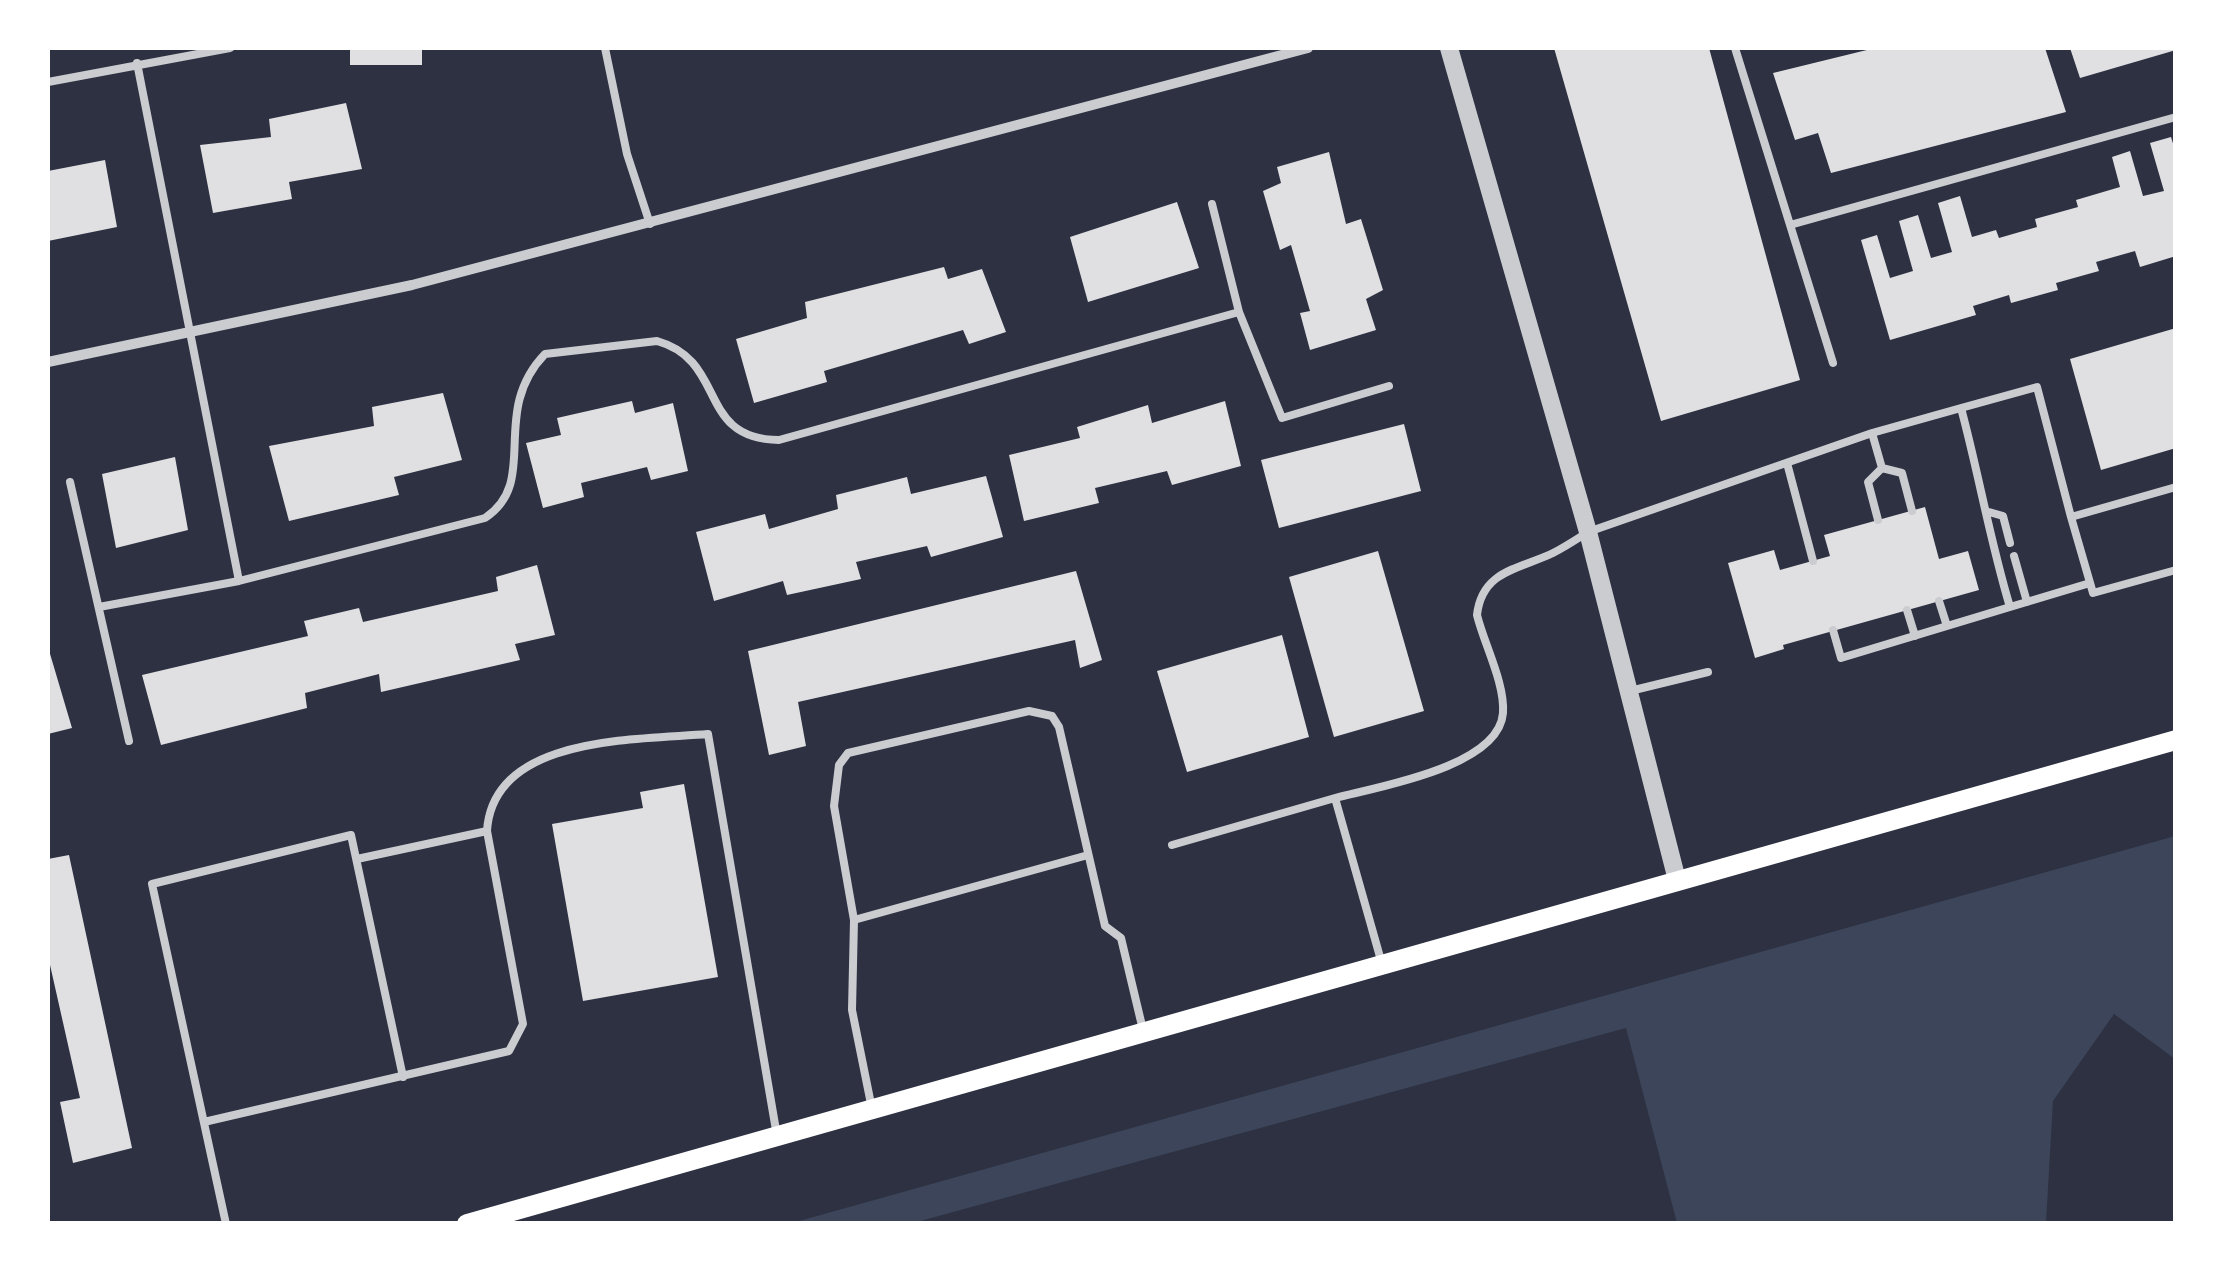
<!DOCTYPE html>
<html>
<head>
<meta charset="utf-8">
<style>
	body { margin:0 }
	#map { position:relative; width:2223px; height:1271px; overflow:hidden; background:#2d3142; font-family:Poppins,sans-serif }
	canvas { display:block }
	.frame { position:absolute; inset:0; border:50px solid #fff; pointer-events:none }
</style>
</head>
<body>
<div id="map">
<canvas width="2223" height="1271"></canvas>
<div class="frame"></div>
</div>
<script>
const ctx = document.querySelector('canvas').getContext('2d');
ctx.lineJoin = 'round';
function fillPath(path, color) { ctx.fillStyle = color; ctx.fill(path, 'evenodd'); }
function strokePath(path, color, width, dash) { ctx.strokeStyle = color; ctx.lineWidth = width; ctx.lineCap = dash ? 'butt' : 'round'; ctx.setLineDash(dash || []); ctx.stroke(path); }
const green = new Path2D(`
	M 2175,836 L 2175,1059 L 2114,1014 L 2053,1101 L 2046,1223 L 1677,1223 L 1626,1028 L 913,1223 L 792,1223 Z`);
const building = new Path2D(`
	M 350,48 L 422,48 L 422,65 L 350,65 Z
	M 1554,48 L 1709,48 L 1800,380 L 1661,421 Z
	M 1875,48 L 2045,48 L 2066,112 L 1831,173 L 1818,133 L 1795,140 L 1773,73 Z
	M 2070,48 L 2176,48 L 2176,50 L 2080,78 Z
	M 346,103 L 362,169 L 289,182 L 292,199 L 213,213 L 200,145 L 271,137 L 269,119 Z
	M 2171,137 L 2176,153 L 2176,256 L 2140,267 L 2135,251 L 2096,262 L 2099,271 L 2056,283 L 2058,290 L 2011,303 L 2009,295 L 1973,306 L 1976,315 L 1890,340 L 1861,240 L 1877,235 L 1890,278 L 1913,271 L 1899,221 L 1918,215 L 1931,258 L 1952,252 L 1938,203 L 1960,196 L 1972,237 L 1996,230 L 1999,238 L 2037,227 L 2035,219 L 2078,207 L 2076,200 L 2120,187 L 2112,157 L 2130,151 L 2143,196 L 2164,191 L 2150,143 Z
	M 1329,152 L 1346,224 L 1361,219 L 1383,290 L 1366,299 L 1376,330 L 1310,350 L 1300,313 L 1310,311 L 1291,245 L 1280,250 L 1263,191 L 1281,183 L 1277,167 Z
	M 105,160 L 117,227 L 48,241 L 48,171 Z
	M 1177,202 L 1199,268 L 1088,302 L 1070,237 Z
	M 944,267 L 948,279 L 982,269 L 1006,332 L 969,344 L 963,330 L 824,371 L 827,382 L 754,403 L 736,339 L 807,318 L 805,302 Z
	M 2176,328 L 2176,448 L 2101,470 L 2070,359 Z
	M 443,393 L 462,460 L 394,477 L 399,495 L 289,521 L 269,446 L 374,426 L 372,407 Z
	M 632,401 L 635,413 L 673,403 L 688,471 L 651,480 L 647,467 L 581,483 L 584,497 L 543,508 L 526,443 L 561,435 L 557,418 Z
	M 1225,401 L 1241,466 L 1172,485 L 1167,471 L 1095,488 L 1099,503 L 1024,521 L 1009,455 L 1080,438 L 1077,427 L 1148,405 L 1152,423 Z
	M 1404,424 L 1421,491 L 1279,528 L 1261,460 Z
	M 175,457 L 188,530 L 116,548 L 102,474 Z
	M 986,476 L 1003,537 L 931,557 L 927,546 L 856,562 L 861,579 L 787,595 L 783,581 L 714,601 L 696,532 L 765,514 L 769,529 L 838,509 L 836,495 L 907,477 L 911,494 Z
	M 1925,507 L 1939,559 L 1968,551 L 1979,590 L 1783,645 L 1784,649 L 1755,658 L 1728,563 L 1774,550 L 1780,570 L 1830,556 L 1824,535 Z
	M 1378,551 L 1424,711 L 1334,737 L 1289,577 Z
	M 537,565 L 555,635 L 515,644 L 520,660 L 381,692 L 379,674 L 305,693 L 307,708 L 161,745 L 142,675 L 308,636 L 304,621 L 359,608 L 363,622 L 498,591 L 496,577 Z
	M 1076,571 L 1102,660 L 1080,668 L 1075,640 L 798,702 L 806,746 L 769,755 L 748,651 Z
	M 1282,635 L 1309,737 L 1187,772 L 1157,671 Z
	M 48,647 L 72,728 L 48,734 Z
	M 684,784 L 718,977 L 583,1001 L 552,824 L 643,808 L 640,792 Z
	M 69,855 L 132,1148 L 73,1163 L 60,1102 L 80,1098 L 48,956 L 48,859 Z`);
const service = new Path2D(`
	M 605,48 L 627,154 L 650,224
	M 1735,48 L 1833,363
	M 137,63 L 239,581
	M 48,82 L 230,48
	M 1212,204 L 1239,312 L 1282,418 L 1389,386
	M 1790,225 L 2176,117
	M 1872,433 L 1882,468 L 1868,482 L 1878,520
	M 1787,463 L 1813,561
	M 1882,468 L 1902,473 L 1912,511
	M 70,482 L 129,741
	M 2176,487 L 2071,517 L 2093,593 L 2176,570
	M 1989,512 L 2003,516 L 2010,543
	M 2071,517 L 2037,387 L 1961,408 C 1979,475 1990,541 2010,607 L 2090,583
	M 2014,556 L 2027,602
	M 1939,601 L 1947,626
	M 99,607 L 239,581 L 485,518 C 541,481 488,413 545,354 L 657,341 C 728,361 696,439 779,440 L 1239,312
	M 1907,610 L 1915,636
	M 1833,630 L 1841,658 L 2010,607
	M 1630,691 L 1708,672
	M 1172,845 L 1335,798
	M 357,859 L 487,831
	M 854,920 L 1088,855
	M 1382,964 L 1335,798 C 1377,787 1499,767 1503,713 C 1505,683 1484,644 1477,615 C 1482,570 1520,569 1553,553 C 1565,547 1577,539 1588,532 L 1872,433 L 1961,408
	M 872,1109 L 852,1010 L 854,920 L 834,806 L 839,765 L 848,753 L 1029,711 L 1052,716 L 1059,727 L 1105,926 L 1121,938 L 1143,1030
	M 204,1122 L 509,1051 L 523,1024 L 487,831 C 493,735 637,740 708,734 L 777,1136
	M 226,1224 L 152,884 L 351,835 L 403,1077`);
const minor = new Path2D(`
	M 48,362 L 412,285 L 1308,48`);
const tertiary = new Path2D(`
	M 1449,48 L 1588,532 L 1677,880`);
const secondary = new Path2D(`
	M 467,1224 L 2176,740`);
fillPath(green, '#3c4559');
fillPath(building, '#e0e0e3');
strokePath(service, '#caccd0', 8);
strokePath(minor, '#caccd0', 10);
strokePath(tertiary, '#caccd0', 18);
strokePath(secondary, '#fff', 20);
</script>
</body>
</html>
